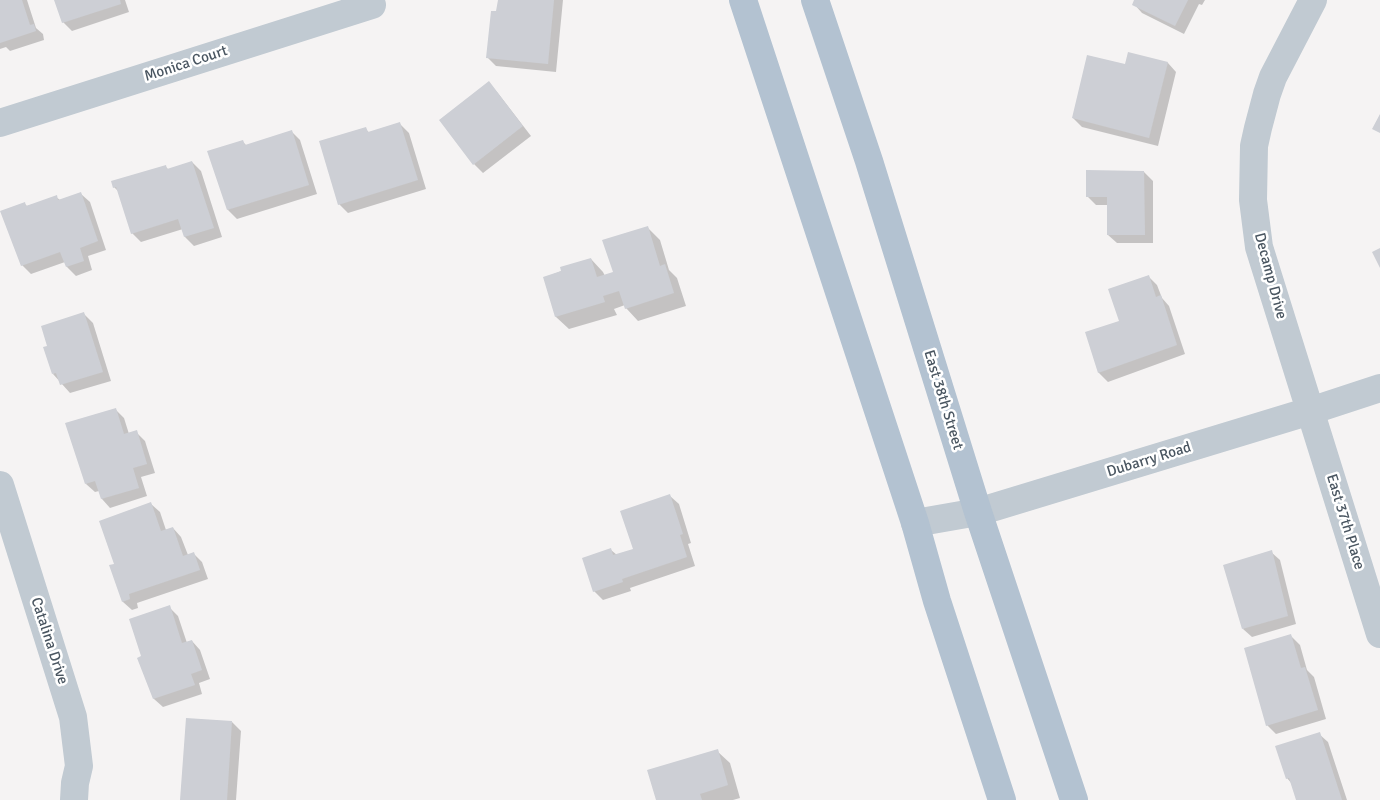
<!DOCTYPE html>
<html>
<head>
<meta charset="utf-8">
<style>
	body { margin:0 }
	canvas { display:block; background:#f5f3f3 }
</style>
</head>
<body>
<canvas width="1380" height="800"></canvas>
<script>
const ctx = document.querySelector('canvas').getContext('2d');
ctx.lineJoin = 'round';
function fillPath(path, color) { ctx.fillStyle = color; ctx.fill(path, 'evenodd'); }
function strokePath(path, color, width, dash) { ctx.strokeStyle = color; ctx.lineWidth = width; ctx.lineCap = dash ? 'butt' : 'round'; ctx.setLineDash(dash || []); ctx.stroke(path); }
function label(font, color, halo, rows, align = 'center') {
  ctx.font = font + ' Signika,sans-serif'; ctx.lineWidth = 5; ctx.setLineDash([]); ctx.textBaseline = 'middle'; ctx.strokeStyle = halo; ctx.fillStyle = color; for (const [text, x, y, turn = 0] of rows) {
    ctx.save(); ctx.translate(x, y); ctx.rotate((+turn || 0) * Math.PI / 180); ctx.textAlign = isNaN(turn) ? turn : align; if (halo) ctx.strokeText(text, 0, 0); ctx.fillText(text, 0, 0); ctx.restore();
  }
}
const shadow = new Path2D(`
	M 0,0 L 27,0 L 36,28 L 43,34 L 44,40 L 10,51 L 6,47 L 0,49 Z
	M 56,0 L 125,0 L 129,12 L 72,31 L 63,22 Z
	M 499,0 L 563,0 L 556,72 L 496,66 L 487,57 L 498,13 Z
	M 1136,0 L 1205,0 L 1202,5 L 1199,4 L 1184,34 L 1142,13 L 1134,4 Z
	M 1168,63 L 1176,72 L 1158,146 L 1082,127 L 1073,118 L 1126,66 Z
	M 488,83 L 497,92 L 531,136 L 483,173 L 474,164 Z
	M 400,124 L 409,133 L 426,189 L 348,213 L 339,204 L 365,129 L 370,133 Z
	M 292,132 L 300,140 L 317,194 L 237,219 L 228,210 L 208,152 L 243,142 L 247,146 Z
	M 192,162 L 201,171 L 222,237 L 194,246 L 185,237 L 183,229 L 141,242 L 132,233 L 119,192 L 114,187 L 165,166 L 169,170 Z
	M 1144,172 L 1153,181 L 1153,243 L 1117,243 L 1108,235 L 1108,205 L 1096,205 L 1088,197 Z
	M 81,194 L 90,202 L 106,250 L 88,256 L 92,270 L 76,276 L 67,267 L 65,262 L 31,274 L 22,265 L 25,204 L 27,206 L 56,197 L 60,200 Z
	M 648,228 L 660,240 L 669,270 L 677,278 L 686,306 L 638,321 L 626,308 L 625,305 L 614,309 L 617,315 L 569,329 L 556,317 L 544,278 L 591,259 L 603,272 L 605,276 L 614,273 Z
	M 1148,276 L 1157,285 L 1162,298 L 1169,306 L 1185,354 L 1108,382 L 1099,373 L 1087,333 L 1121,322 Z
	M 84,314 L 93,323 L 111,381 L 70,393 L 53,374 Z
	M 115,409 L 124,418 L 129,434 L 136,432 L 145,441 L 155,473 L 141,477 L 147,496 L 110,508 L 102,499 L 99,491 L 95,492 L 86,484 Z
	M 670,496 L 679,504 L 691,543 L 688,544 L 695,566 L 630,588 L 631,591 L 603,600 L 594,591 L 611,550 L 617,555 L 634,550 Z
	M 151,504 L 160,512 L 166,530 L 173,528 L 181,537 L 188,555 L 193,553 L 202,562 L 208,579 L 137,603 L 138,608 L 132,610 L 123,602 L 111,566 L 116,565 Z
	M 1271,552 L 1280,560 L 1296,624 L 1252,637 L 1243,629 Z
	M 169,607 L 178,616 L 187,643 L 192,641 L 200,650 L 210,679 L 199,683 L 202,694 L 163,707 L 154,699 L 142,657 Z
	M 1291,636 L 1300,645 L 1307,670 L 1314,677 L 1326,719 L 1276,734 L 1267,725 Z
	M 232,722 L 241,731 L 236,800 L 182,800 Z
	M 1319,734 L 1328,742 L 1347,800 L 1297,800 L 1292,784 L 1287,778 Z
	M 717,751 L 730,763 L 740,798 L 733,800 L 657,800 Z`);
const building = new Path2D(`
	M 0,0 L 22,0 L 30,25 L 34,24 L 36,31 L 0,43 Z
	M 54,0 L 120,0 L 121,4 L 62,23 Z
	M 498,0 L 554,0 L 548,64 L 486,58 L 491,11 L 496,11 Z
	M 1134,0 L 1188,0 L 1175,26 L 1132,5 Z
	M 1128,52 L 1168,62 L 1149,138 L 1072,118 L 1087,55 L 1125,64 Z
	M 489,81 L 523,126 L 473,165 L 439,120 Z
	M 1380,114 L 1380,133 L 1372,129 Z
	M 400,122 L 418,180 L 338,205 L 319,141 L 366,127 L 368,132 Z
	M 292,130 L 309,185 L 227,210 L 207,151 L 243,140 L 245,145 Z
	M 192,161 L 214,228 L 184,237 L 178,219 L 131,234 L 116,187 L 113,188 L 111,181 L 166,165 L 167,169 Z
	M 1086,170 L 1144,171 L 1145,235 L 1107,235 L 1107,197 L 1086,197 Z
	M 81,192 L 98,241 L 80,248 L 84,261 L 66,267 L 60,252 L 21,266 L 0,211 L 25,202 L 26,206 L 57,195 L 58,200 Z
	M 648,226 L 660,266 L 665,264 L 674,293 L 625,309 L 619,291 L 603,296 L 605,302 L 555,317 L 543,277 L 561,271 L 560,267 L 591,258 L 597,277 L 613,272 L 602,240 Z
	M 1380,248 L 1380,268 L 1372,252 Z
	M 1149,275 L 1156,297 L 1161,295 L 1177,345 L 1098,373 L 1085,332 L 1119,321 L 1108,289 Z
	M 84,312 L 103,372 L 60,385 L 56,373 L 52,374 L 43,347 L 47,346 L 41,326 Z
	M 116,408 L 124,434 L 137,430 L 147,464 L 133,468 L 139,488 L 101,499 L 95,481 L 85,484 L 65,423 Z
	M 670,494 L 683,534 L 680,535 L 687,557 L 622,579 L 623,582 L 593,592 L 582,558 L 611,548 L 613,555 L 633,549 L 620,511 Z
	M 151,502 L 161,531 L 173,527 L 183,556 L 194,552 L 200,570 L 129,594 L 130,599 L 122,602 L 109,565 L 114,564 L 99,521 Z
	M 1272,550 L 1288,616 L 1242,629 L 1223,565 Z
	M 170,605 L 182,643 L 192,640 L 202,670 L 191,674 L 195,685 L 153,699 L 137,658 L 141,656 L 129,619 Z
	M 1291,634 L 1301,668 L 1305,667 L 1318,710 L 1266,726 L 1244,648 Z
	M 186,718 L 232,721 L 227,800 L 180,800 Z
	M 1320,732 L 1342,800 L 1296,800 L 1289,778 L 1286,779 L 1275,746 Z
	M 718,749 L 728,785 L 700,794 L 702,800 L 656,800 L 647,770 Z`);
const minor = new Path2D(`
	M 1313,0 L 1273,77 L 1267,94 L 1258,128 L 1254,146 L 1253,200 L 1259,247 L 1380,634
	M 0,123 L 372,5
	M 0,485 L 73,717 L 79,766 L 75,783 L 74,800
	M 915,523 L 978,512 L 1310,411 L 1380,388`);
const major = new Path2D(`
	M 743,0 L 915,523 L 937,601 L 1002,800
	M 815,0 L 869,161 L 978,512 L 1074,800`);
const streetNames = [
	["Monica Court",186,64,-18],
	["Decamp Drive",1270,276,75],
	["East 38th Street",943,400,73],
	["Dubarry Road",1149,460,-17],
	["East 37th Place",1345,522,73],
	["Catalina Drive",49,641,72]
];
fillPath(shadow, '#0003');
fillPath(building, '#cdcfd5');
strokePath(minor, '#c1cad2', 28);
strokePath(major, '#b3c2d1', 28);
label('15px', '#4a5661', '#fff', streetNames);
</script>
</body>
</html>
